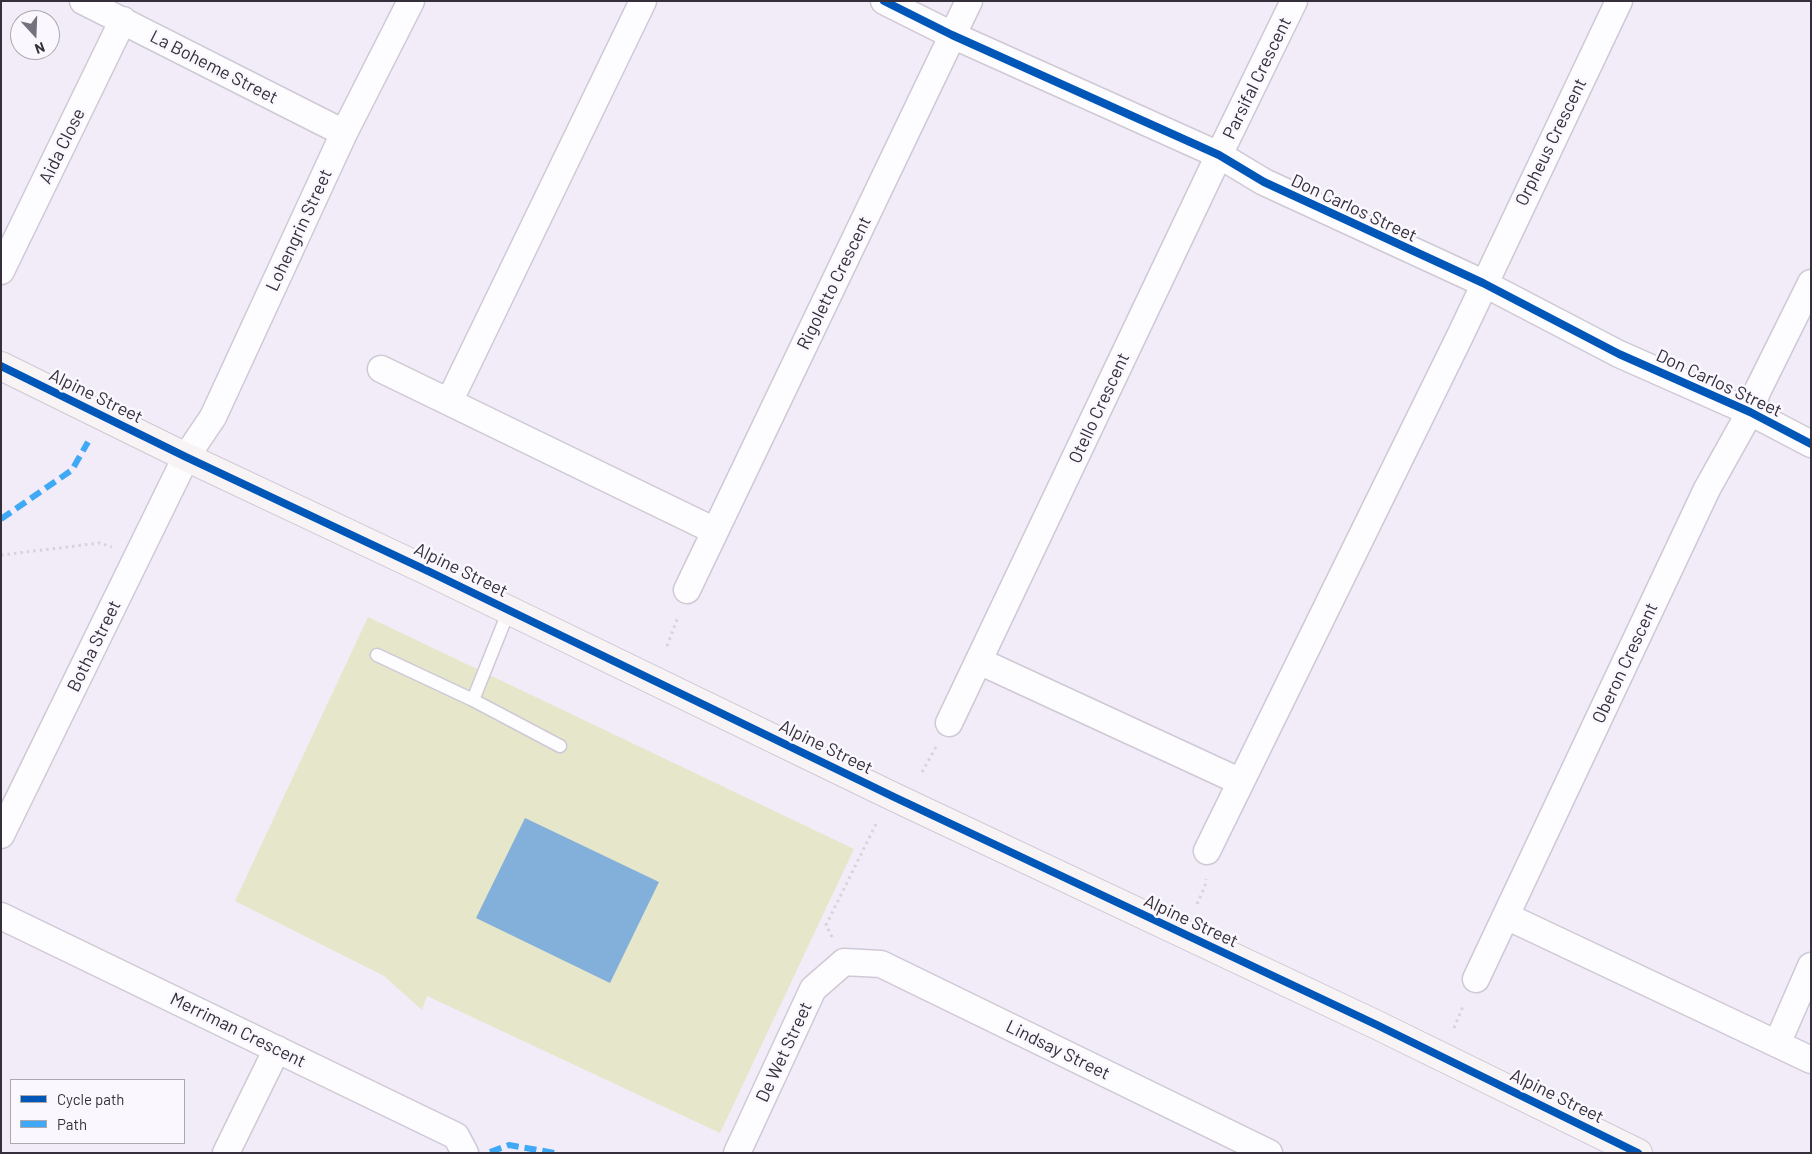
<!DOCTYPE html>
<html>
<head>
<meta charset="utf-8">
<style>
	body { margin:0 }
	#map { position:relative; width:1812px; height:1154px; overflow:hidden; background:#f2ecf9; font-family:Barlow,sans-serif }
	canvas { display:block }
	.frame { position:absolute; inset:0; border:2px solid #352f3b; pointer-events:none }
	.legend { position:absolute; left:10px; top:1079px; width:175px; height:65px; box-sizing:border-box; background:#faf8fe; border:1px solid #aba8b0; margin:0; padding:6px 9px; list-style:none; font-size:15px; color:#352f3b }
	.legend li { display:flex; align-items:center; gap:10px; height:25px }
	.legend b { width:25px; border:1px solid #aba8b0 }
	.north { position:absolute; left:10px; top:10px; width:50px; height:50px; box-sizing:border-box; background:#faf8fe; border:1px solid #aba8b0; border-radius:50%; rotate:160deg; font-size:14px; font-weight:700; line-height:20px; text-align:center; color:#352f3b }
	.north::after { content:''; display:block; margin:auto; width:18px; height:22px; background:#77717e; clip-path:polygon(50% 0,100% 100%,50% 72%,0 100%) }
</style>
</head>
<body>
<div id="map">
<canvas width="1812" height="1154"></canvas>
<div class="frame"></div>
<ul class="legend">
<li><b style="height:6px;background:#0057b8"></b>Cycle path</li>
<li><b style="height:6px;background:#3fa9f5"></b>Path</li>
</ul>
<div class="north">N</div>
</div>
<script>
const ctx = document.querySelector('canvas').getContext('2d');
ctx.lineJoin = 'round';
function fillPath(path, color) { ctx.fillStyle = color; ctx.fill(path, 'evenodd'); }
function strokePath(path, color, width, dash) { ctx.strokeStyle = color; ctx.lineWidth = width; ctx.lineCap = dash ? 'butt' : 'round'; ctx.setLineDash(dash || []); ctx.stroke(path); }
function label(font, color, halo, rows, align = 'center') {
  ctx.font = font + ' Barlow,sans-serif'; ctx.lineWidth = 5; ctx.setLineDash([]); ctx.textBaseline = 'middle'; ctx.strokeStyle = halo; ctx.fillStyle = color; for (const [text, x, y, turn = 0] of rows) {
    ctx.save(); ctx.translate(x, y); ctx.rotate((+turn || 0) * Math.PI / 180); ctx.textAlign = isNaN(turn) ? turn : align; if (halo) ctx.strokeText(text, 0, 0); ctx.fillText(text, 0, 0); ctx.restore();
  }
}
const green = new Path2D(`
	M 368,617 L 854,849 L 720,1133 L 427,996 L 422,1010 L 384,976 L 235,901 Z`);
const water = new Path2D(`
	M 525,818 L 659,882 L 610,983 L 476,918 Z`);
const path = new Path2D(`
	M 1,555 L 100,543 L 112,547
	M 667,646 L 678,617
	M 922,772 L 936,747
	M 1197,904 L 1205,886 L 1206,879
	M 832,937 L 826,925 L 877,822
	M 1454,1028 L 1464,1004`);
const lane = new Path2D(`
	M 377,655 L 473,700 L 560,746
	M 473,700 L 509,610`);
const street = new Path2D(`
	M 83,1 L 344,133
	M 884,1 L 952,35 L 1219,155 L 1264,182 L 1483,283 L 1619,354 L 1750,412 L 1811,444
	M 1,271 L 123,20
	M 381,369 L 715,531
	M 449,402 L 643,1
	M 687,590 L 969,1
	M 979,661 L 1241,782
	M 949,723 L 1219,155 L 1294,1
	M 1,835 L 186,457 L 213,417 L 344,133 L 411,1
	M 1207,851 L 1460,336 L 1619,1
	M 1,916 L 456,1136 L 465,1153
	M 1506,916 L 1811,1060
	M 1476,979 L 1707,489 L 1750,412 L 1757,392 L 1811,283
	M 1777,1044 L 1811,966
	M 226,1153 L 277,1049
	M 737,1153 L 813,989 L 844,962 L 881,964 L 1269,1153`);
const secondary = new Path2D(`
	M 1,366 L 186,457 L 430,572 L 894,797 L 1377,1025 L 1638,1153`);
const quiet = new Path2D(`
	M 1,519 L 72,470 L 88,442
	M 490,1152 L 509,1145 L 555,1153`);
const cycleway = new Path2D(`
	M 884,1 L 952,35 L 1219,155 L 1264,182 L 1483,283 L 1619,354 L 1750,412 L 1811,444
	M 1,366 L 186,457 L 430,572 L 894,797 L 1377,1025 L 1638,1153`);
const streetNames = [
	["La Boheme Street",214,67,27],
	["Parsifal Crescent",1257,78,-64],
	["Orpheus Crescent",1551,142,-64],
	["Aida Close",62,146,-64],
	["Don Carlos Street",1354,208,25],
	["Lohengrin Street",299,230,-65],
	["Rigoletto Crescent",834,283,-64],
	["Don Carlos Street",1719,383,25],
	["Alpine Street",96,396,26],
	["Otello Crescent",1099,408,-65],
	["Alpine Street",461,570,26],
	["Botha Street",94,646,-64],
	["Oberon Crescent",1625,663,-65],
	["Alpine Street",826,747,26],
	["Alpine Street",1191,921,25],
	["Merriman Crescent",238,1030,26],
	["Lindsay Street",1058,1050,26],
	["De Wet Street",784,1052,-65],
	["Alpine Street",1557,1096,26]
];
fillPath(green, '#e6e6ca');
fillPath(water, '#83b0da');
strokePath(lane, '#cfc9d5', 15);
strokePath(street, '#cfc9d5', 29);
strokePath(secondary, '#cfc9d5', 30);
strokePath(path, '#d6d4d9', 3, [2.5, 4]);
strokePath(lane, '#fdfcfe', 12);
strokePath(street, '#fdfcfe', 26);
strokePath(secondary, '#f8f4f6', 28);
strokePath(quiet, '#3fa9f5', 6, [12, 6]);
strokePath(cycleway, '#0057b8', 8);
label('18px', '#352f3b', '#faf8fe', streetNames);
</script>
</body>
</html>
